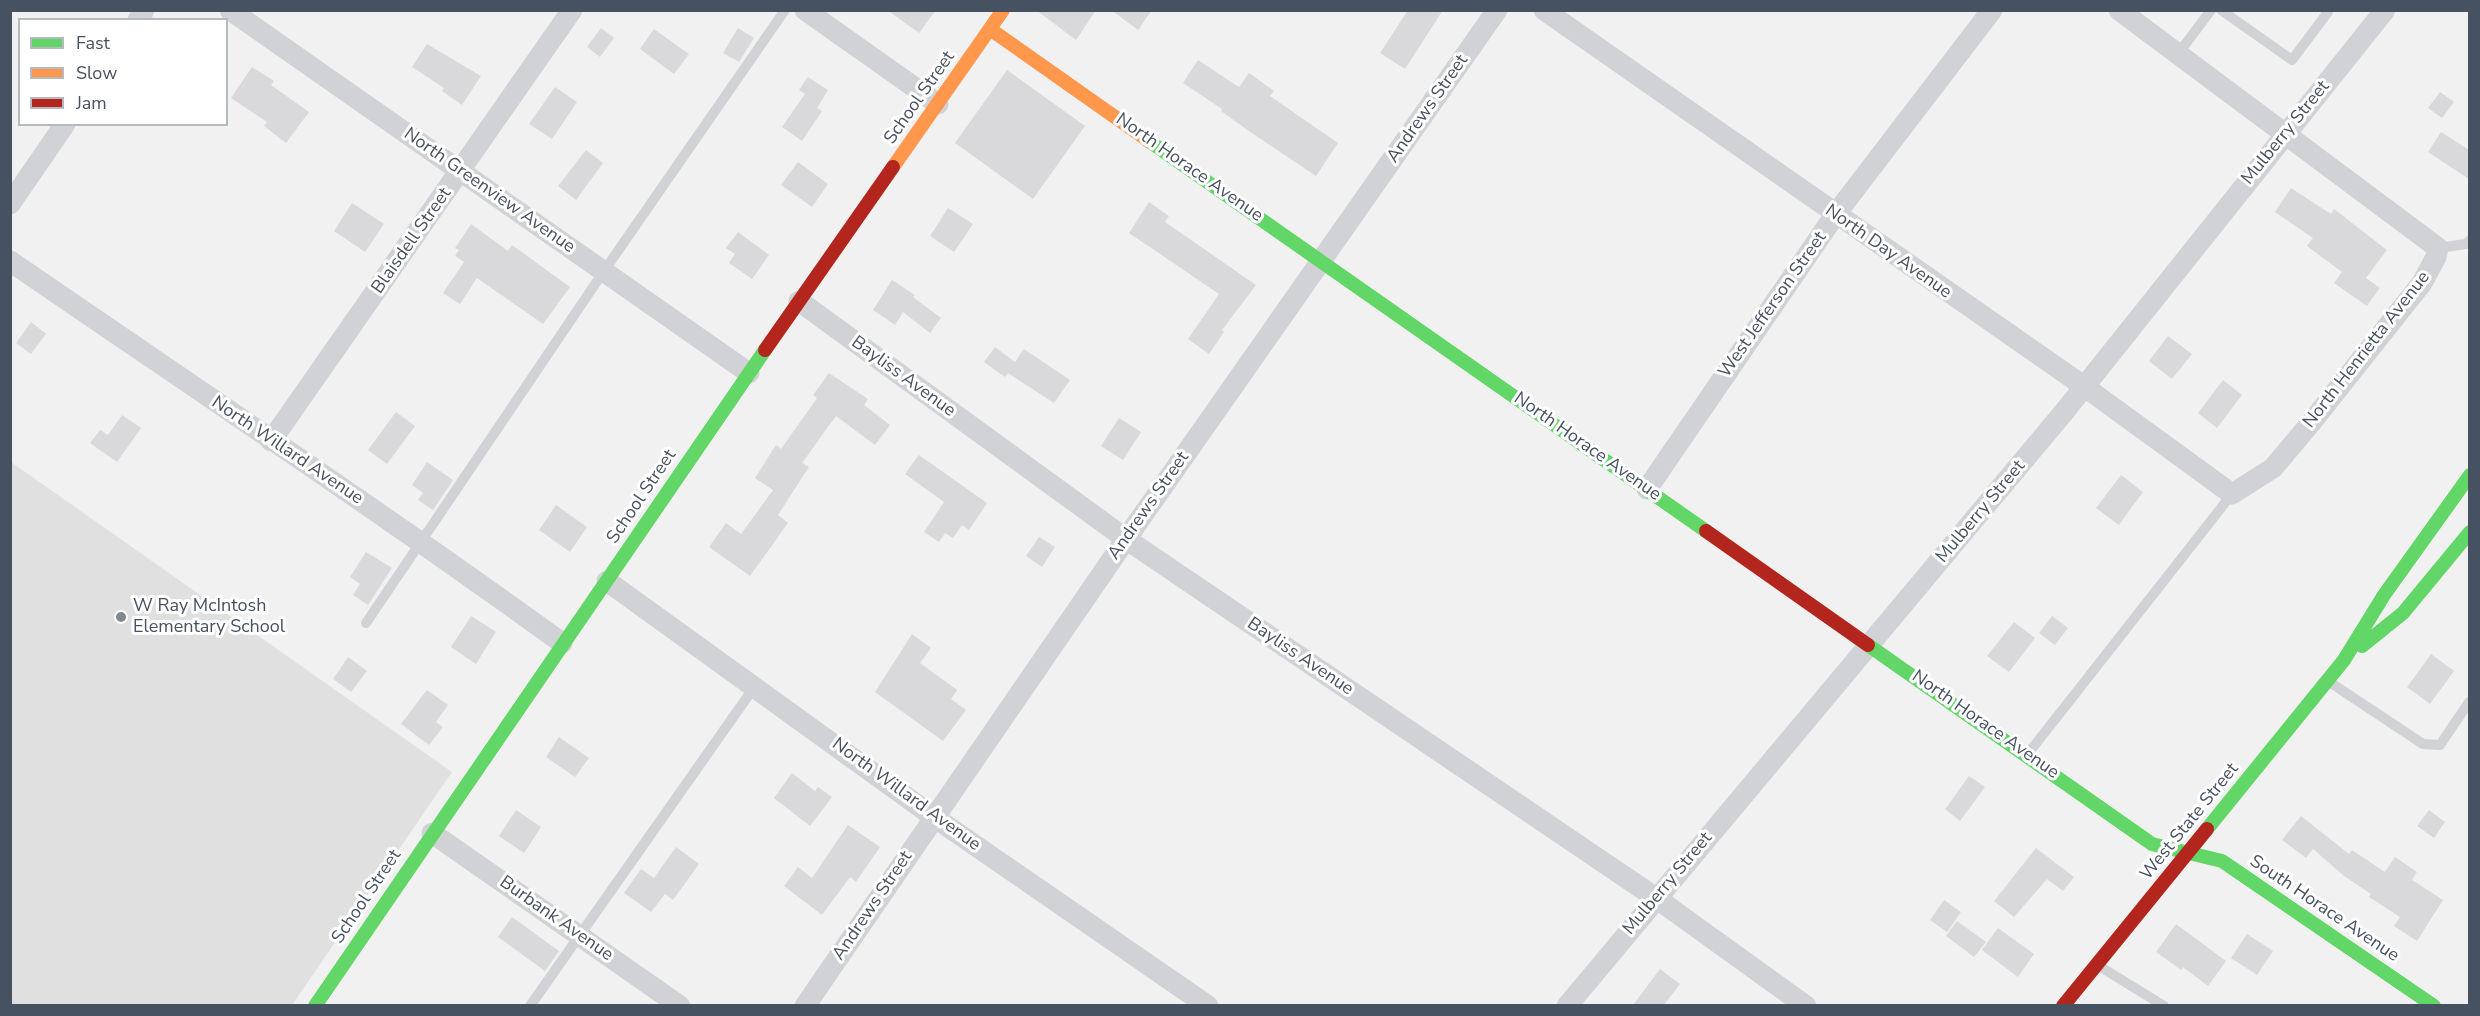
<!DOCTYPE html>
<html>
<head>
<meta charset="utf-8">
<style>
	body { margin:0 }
	#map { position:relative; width:2480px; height:1016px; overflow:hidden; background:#f2f1f1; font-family:"Nunito Sans",sans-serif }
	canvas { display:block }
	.frame { position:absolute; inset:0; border:12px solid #465161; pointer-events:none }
	.legend { position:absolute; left:18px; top:18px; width:210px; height:108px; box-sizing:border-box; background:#fff; border:2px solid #b5b9c0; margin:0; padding:8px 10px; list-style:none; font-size:18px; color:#465161 }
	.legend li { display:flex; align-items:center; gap:12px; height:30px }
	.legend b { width:30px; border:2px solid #b5b9c0 }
</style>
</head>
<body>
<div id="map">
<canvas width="2480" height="1016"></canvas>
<div class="frame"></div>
<ul class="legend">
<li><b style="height:8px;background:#63d668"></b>Fast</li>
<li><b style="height:8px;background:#ff974d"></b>Slow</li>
<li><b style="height:8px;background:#b3261e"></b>Jam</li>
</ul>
</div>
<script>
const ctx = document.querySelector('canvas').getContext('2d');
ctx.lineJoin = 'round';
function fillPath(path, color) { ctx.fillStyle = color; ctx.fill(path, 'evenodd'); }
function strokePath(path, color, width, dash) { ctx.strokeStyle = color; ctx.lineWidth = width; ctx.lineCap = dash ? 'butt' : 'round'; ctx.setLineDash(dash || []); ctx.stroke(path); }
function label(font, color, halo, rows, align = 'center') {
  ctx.font = font + ' "Nunito Sans",sans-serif'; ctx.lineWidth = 6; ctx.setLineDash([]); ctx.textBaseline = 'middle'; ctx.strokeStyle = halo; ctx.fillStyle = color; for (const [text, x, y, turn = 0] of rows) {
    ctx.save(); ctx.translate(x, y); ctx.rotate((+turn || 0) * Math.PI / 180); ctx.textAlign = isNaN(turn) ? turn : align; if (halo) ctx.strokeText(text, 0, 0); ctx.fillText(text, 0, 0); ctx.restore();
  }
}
const education = new Path2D(`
	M 11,462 L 452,772 L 292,1005 L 11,1005 Z`);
const building = new Path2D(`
	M 887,10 L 936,10 L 919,33 Z
	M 1036,10 L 1096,10 L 1076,40 Z
	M 1111,10 L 1152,10 L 1138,30 Z
	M 1408,10 L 1443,10 L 1405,69 L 1380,53 Z
	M 601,28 L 614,38 L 600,57 L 587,47 Z
	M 738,28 L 754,38 L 739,62 L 723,53 Z
	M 654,29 L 689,54 L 674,74 L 640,49 Z
	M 427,44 L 481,76 L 462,105 L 442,91 L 444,88 L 412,67 Z
	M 1198,60 L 1239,87 L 1249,73 L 1274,91 L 1270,96 L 1338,143 L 1316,176 L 1246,129 L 1221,111 L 1222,109 L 1183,83 Z
	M 252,67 L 274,81 L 271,85 L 309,112 L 286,143 L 264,126 L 267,122 L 231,98 Z
	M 1007,70 L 1085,126 L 1033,199 L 955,143 Z
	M 808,77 L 828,90 L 817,108 L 822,111 L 802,141 L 782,127 L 805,94 L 799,90 Z
	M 555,87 L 577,102 L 552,139 L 529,124 Z
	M 2440,92 L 2454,102 L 2442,118 L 2428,108 Z
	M 2441,132 L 2469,150 L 2469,179 L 2428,152 Z
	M 586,150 L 603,163 L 576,200 L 558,186 Z
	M 798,162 L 828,184 L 812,207 L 781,185 Z
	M 2291,188 L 2331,214 L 2334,209 L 2387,250 L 2366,278 L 2380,288 L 2367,306 L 2334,283 L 2342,272 L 2307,246 L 2313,238 L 2275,212 Z
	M 1149,202 L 1169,216 L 1165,222 L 1256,285 L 1222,330 L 1224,332 L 1209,354 L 1188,339 L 1219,294 L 1129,233 Z
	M 352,203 L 384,224 L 365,252 L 334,231 Z
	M 948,208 L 973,224 L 954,252 L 930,236 Z
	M 471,224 L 508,251 L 512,245 L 570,287 L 543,324 L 477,278 L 460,304 L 443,293 L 464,262 L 455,256 L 459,250 L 455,248 Z
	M 738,232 L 769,255 L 752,279 L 729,263 L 735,254 L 726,248 Z
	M 892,280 L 915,295 L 913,297 L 941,318 L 930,333 L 903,312 L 895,325 L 873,310 Z
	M 31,322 L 46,334 L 31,354 L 16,343 Z
	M 2168,336 L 2192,354 L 2172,379 L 2149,361 Z
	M 995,347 L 1015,362 L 1024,349 L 1070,380 L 1054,403 L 1008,373 L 1005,377 L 984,362 Z
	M 829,373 L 868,399 L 864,405 L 890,425 L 875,445 L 836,416 L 802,463 L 809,467 L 778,515 L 788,523 L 750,576 L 709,547 L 726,523 L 741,534 L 773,490 L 755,478 L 776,445 L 781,449 L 817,398 L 813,395 Z
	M 2223,380 L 2242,395 L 2217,428 L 2198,413 Z
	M 396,412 L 415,426 L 387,464 L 368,450 Z
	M 122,415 L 141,428 L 117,462 L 90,443 L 100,430 L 108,435 Z
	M 1119,418 L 1141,432 L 1123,460 L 1101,446 Z
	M 919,455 L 987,503 L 969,530 L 962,525 L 953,538 L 945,533 L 939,542 L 924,532 L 944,502 L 905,474 Z
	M 427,462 L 453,480 L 433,510 L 418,500 L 423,493 L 412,485 Z
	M 2121,475 L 2143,492 L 2119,525 L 2096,508 Z
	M 556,505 L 587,527 L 570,552 L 539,530 Z
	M 1039,537 L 1055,547 L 1042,567 L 1026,556 Z
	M 366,552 L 392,568 L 368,605 L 353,595 L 360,584 L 350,577 Z
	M 471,616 L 496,632 L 476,664 L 451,647 Z
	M 2052,616 L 2068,628 L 2055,645 L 2039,633 Z
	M 2014,622 L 2035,638 L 2009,672 L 1987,656 Z
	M 912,634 L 931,648 L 920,663 L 957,690 L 951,699 L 966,710 L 943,741 L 875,692 Z
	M 2431,654 L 2454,671 L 2430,704 L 2407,687 Z
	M 348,657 L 367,671 L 351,692 L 333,679 Z
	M 427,690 L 448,705 L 436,722 L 443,727 L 429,745 L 401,724 Z
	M 559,737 L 589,758 L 575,777 L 546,757 Z
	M 792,773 L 815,791 L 818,787 L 832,797 L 810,826 L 774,798 Z
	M 1969,776 L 1985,787 L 1960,821 L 1945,809 Z
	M 516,810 L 541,827 L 524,853 L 499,836 Z
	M 2429,810 L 2445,822 L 2434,838 L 2417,826 Z
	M 2301,816 L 2349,854 L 2352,850 L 2385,872 L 2395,857 L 2417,872 L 2412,880 L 2443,900 L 2417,941 L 2394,926 L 2400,917 L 2369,897 L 2371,894 L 2344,876 L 2313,849 L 2306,858 L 2282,840 Z
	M 848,825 L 880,847 L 856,882 L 850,877 L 822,915 L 784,886 L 798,867 L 812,878 Z
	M 676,847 L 699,864 L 673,900 L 665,894 L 651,912 L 624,893 L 641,869 L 654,878 Z
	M 2036,848 L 2074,877 L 2063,891 L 2047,879 L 2014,917 L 1994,901 Z
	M 1944,900 L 1961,912 L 1947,932 L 1930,920 Z
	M 512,917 L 559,951 L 545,971 L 498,937 Z
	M 1957,921 L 1986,942 L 1974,957 L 1946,936 Z
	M 2176,924 L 2226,961 L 2208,986 L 2183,967 L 2181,970 L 2156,952 Z
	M 1998,928 L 2034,954 L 2018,977 L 1982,950 Z
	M 2247,934 L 2273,951 L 2257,975 L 2231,958 Z
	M 1660,969 L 1680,984 L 1664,1005 L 1633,1005 Z`);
const lane = new Path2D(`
	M 2221,10 L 2292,60 L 2328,12 L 2325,10
	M 2178,54 L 2211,10
	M 2438,248 L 2466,244 L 2470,240
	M 366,623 L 604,271 L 785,10
	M 2331,683 L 2423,744 L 2440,745 L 2469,702
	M 2027,755 L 2232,494
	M 2099,966 L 2164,1006
	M 530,1006 L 755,686`);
const street = new Path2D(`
	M 230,10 L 749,373
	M 805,10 L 938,104
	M 1544,10 L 2085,387 L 2232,494 L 2273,468 L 2310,424 L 2422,283 L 2436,257 L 2438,248 L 2119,10
	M 138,20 L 144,10
	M 10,204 L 65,124
	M 10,261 C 195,388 381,512 562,643
	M 799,301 L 1126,539 L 1656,898 L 1806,1006
	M 271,441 L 572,10
	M 1647,489 L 1835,215 L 1992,10
	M 607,581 L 934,817 L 1208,1006
	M 432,833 L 680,1006
	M 805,1006 L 1126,539 L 1497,10
	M 1567,1006 L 2064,412 L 2385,10`);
const fast = new Path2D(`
	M 1149,141 L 1706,531
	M 1868,645 L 2152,844 L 2222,861 L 2434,1006
	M 2362,646 L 2403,613 L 2470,532
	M 2207,829 L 2344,660 L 2384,595 L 2470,475
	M 315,1006 L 765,350`);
const slow = new Path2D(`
	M 990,29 L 1149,141
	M 893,167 L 1003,10`);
const jam = new Path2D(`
	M 765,350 L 893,167
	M 1706,531 L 1868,645
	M 2063,1006 L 2207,829`);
const markers = [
	[121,617,6,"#828993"]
];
const streetNames = [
	["School Street",920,98,-55],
	["Andrews Street",1428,109,-55],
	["Mulberry Street",2286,133,-51],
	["North Horace Avenue",1189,168,35],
	["North Greenview Avenue",489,191,35],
	["Blaisdell Street",412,241,-55],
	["North Day Avenue",1888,252,35],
	["West Jefferson Street",1773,305,-55],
	["North Henrietta Avenue",2367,350,-52],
	["Bayliss Avenue",903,377,36],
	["North Horace Avenue",1587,447,35],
	["North Willard Avenue",287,451,34],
	["School Street",642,497,-56],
	["Andrews Street",1149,506,-55],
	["Mulberry Street",1981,512,-50],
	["Bayliss Avenue",1300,657,34],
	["North Horace Avenue",1985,725,35],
	["North Willard Avenue",906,795,36],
	["West State Street",2190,822,-51],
	["Mulberry Street",1668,884,-50],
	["School Street",367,897,-56],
	["Andrews Street",873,906,-56],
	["South Horace Avenue",2324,909,34],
	["Burbank Avenue",556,919,35]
];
const poiNames = [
	["W Ray McIntosh",133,607],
	["Elementary School",133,628]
];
fillPath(education, '#e0e0e1');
fillPath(building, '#d9d9db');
strokePath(lane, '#d0d2d5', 10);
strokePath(street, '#d0d2d5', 21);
strokePath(fast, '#63d668', 14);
strokePath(slow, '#ff974d', 14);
strokePath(jam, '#b3261e', 14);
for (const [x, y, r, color] of markers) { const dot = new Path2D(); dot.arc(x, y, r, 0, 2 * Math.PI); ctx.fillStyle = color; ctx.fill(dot); strokePath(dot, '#fff', 2); }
label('18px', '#465161', '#fff', streetNames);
label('18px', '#465161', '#fff', poiNames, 'left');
</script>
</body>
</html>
